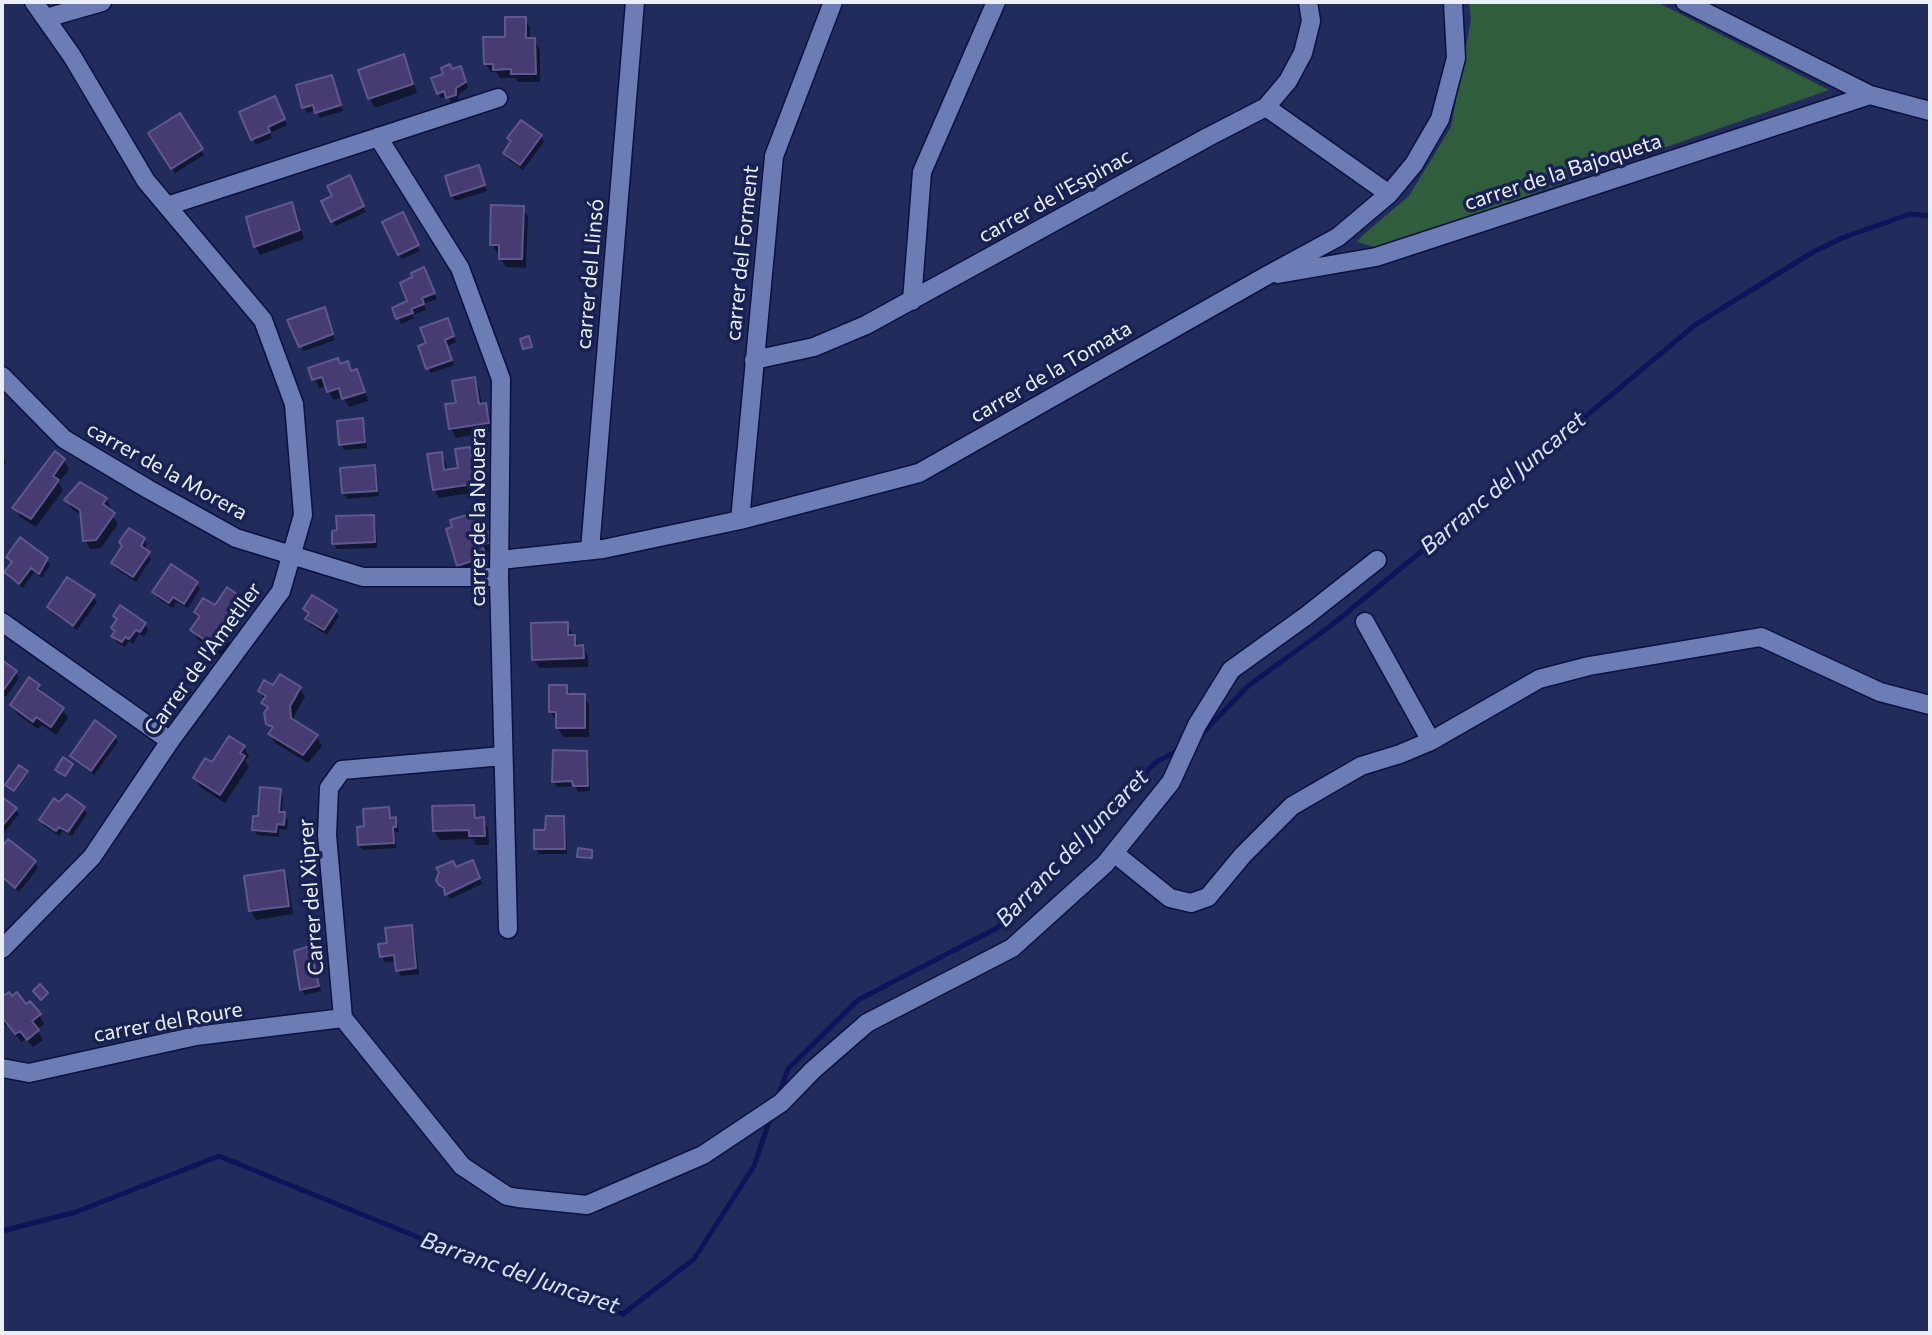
<!DOCTYPE html>
<html>
<head>
<meta charset="utf-8">
<style>
	body { margin:0 }
	#map { position:relative; width:1932px; height:1335px; overflow:hidden; background:#212c5c; font-family:Commissioner,sans-serif }
	canvas { display:block }
	.frame { position:absolute; inset:0; border:4px solid #ebeffc; pointer-events:none }
</style>
</head>
<body>
<div id="map">
<canvas width="1932" height="1335"></canvas>
<div class="frame"></div>
</div>
<script>
const ctx = document.querySelector('canvas').getContext('2d');
ctx.lineJoin = 'round';
function fillPath(path, color) { ctx.fillStyle = color; ctx.fill(path, 'evenodd'); }
function strokePath(path, color, width, dash) { ctx.strokeStyle = color; ctx.lineWidth = width; ctx.lineCap = dash ? 'butt' : 'round'; ctx.setLineDash(dash || []); ctx.stroke(path); }
function label(font, color, halo, rows, align = 'center') {
  ctx.font = font + ' Commissioner,sans-serif'; ctx.lineWidth = 7; ctx.setLineDash([]); ctx.textBaseline = 'middle'; ctx.strokeStyle = halo; ctx.fillStyle = color; for (const [text, x, y, turn = 0] of rows) {
    ctx.save(); ctx.translate(x, y); ctx.rotate((+turn || 0) * Math.PI / 180); ctx.textAlign = isNaN(turn) ? turn : align; if (halo) ctx.strokeText(text, 0, 0); ctx.fillText(text, 0, 0); ctx.restore();
  }
}
const green = new Path2D(`
	M 1469,2 L 1657,2 L 1829,90 L 1378,248 L 1357,242 L 1364,234 L 1409,196 L 1451,127 L 1471,20 Z`);
const shadow = new Path2D(`
	M 525,19 L 530,28 L 530,40 L 534,40 L 540,49 L 540,82 L 518,82 L 515,78 L 500,78 L 496,72 L 491,72 L 485,63 Z
	M 403,56 L 408,65 L 417,93 L 375,108 L 370,99 L 361,71 Z
	M 461,68 L 468,88 L 459,94 L 458,100 L 451,102 L 448,96 L 441,98 L 438,93 L 452,71 Z
	M 331,77 L 343,111 L 320,118 L 316,110 L 307,113 L 304,107 Z
	M 278,104 L 287,125 L 270,133 L 272,138 L 256,145 L 241,113 Z
	M 180,115 L 204,155 L 175,173 L 151,134 Z
	M 541,136 L 544,142 L 523,170 L 508,159 L 505,153 L 512,143 L 509,138 Z
	M 481,173 L 487,191 L 455,201 L 452,195 Z
	M 352,183 L 366,212 L 336,226 L 332,221 L 334,197 Z
	M 291,204 L 297,213 L 304,239 L 260,255 L 255,246 Z
	M 523,208 L 528,217 L 526,268 L 506,267 L 500,258 L 500,254 L 497,253 L 492,244 Z
	M 406,220 L 420,251 L 402,259 L 399,254 Z
	M 427,275 L 437,299 L 424,304 L 426,310 L 413,315 L 414,318 L 401,324 L 394,308 L 410,302 Z
	M 327,315 L 335,340 L 304,351 L 301,346 Z
	M 450,326 L 456,342 L 447,346 L 454,365 L 431,373 L 428,368 L 428,344 Z
	M 347,363 L 352,372 L 357,371 L 362,380 L 368,401 L 349,407 L 343,397 L 333,400 L 327,386 L 319,388 L 311,369 Z
	M 474,379 L 479,388 L 482,405 L 485,405 L 490,414 L 493,431 L 456,438 L 451,429 L 458,404 Z
	M 362,420 L 365,426 L 367,448 L 344,450 L 341,445 Z
	M 469,449 L 480,467 L 484,491 L 439,498 L 434,489 L 441,454 L 446,463 L 447,471 L 460,470 Z
	M 2,456 L 6,462 L 2,468 Z
	M 64,460 L 69,469 L 59,483 L 63,490 L 36,527 L 20,517 L 15,508 Z
	M 374,467 L 377,473 L 379,496 L 347,499 L 344,493 L 342,469 Z
	M 106,499 L 111,508 L 109,511 L 118,524 L 101,548 L 90,549 L 85,540 L 82,516 L 72,509 L 67,500 Z
	M 472,515 L 478,525 L 483,523 L 489,532 L 494,551 L 486,554 L 490,565 L 464,574 L 459,565 Z
	M 373,516 L 376,522 L 377,548 L 337,549 L 334,544 Z
	M 144,539 L 147,545 L 144,551 L 151,559 L 136,582 L 116,569 L 113,563 Z
	M 20,540 L 47,560 L 50,565 L 42,578 L 34,572 L 23,588 L 9,578 L 6,572 L 11,563 L 8,557 Z
	M 197,584 L 200,589 L 188,608 L 176,602 L 173,608 L 157,598 L 154,592 Z
	M 93,596 L 97,602 L 77,630 L 52,613 L 49,608 Z
	M 241,599 L 246,608 L 227,638 L 231,646 L 223,657 L 197,639 L 192,630 L 200,619 L 196,612 Z
	M 305,609 L 335,611 L 339,616 L 327,635 L 311,625 L 307,619 L 309,616 Z
	M 115,616 L 145,624 L 148,630 L 144,637 L 139,634 L 133,644 L 129,641 L 125,647 L 116,642 L 113,636 L 116,633 L 113,629 L 118,622 Z
	M 567,624 L 572,633 L 572,637 L 574,636 L 579,647 L 582,647 L 588,656 L 588,667 L 539,668 L 534,659 Z
	M 2,662 L 16,673 L 19,678 L 6,697 L 2,694 Z
	M 39,686 L 45,697 L 63,710 L 68,718 L 56,735 L 42,725 L 38,729 L 17,714 L 12,705 Z
	M 273,687 L 300,688 L 305,697 L 294,716 L 295,722 L 317,737 L 322,746 L 308,763 L 275,743 L 270,734 L 272,731 L 268,723 L 268,711 L 263,703 L 265,700 L 260,691 Z
	M 566,687 L 571,696 L 584,696 L 589,705 L 589,737 L 563,737 L 558,728 L 556,721 L 551,712 Z
	M 114,737 L 118,742 L 94,775 L 75,761 L 72,756 Z
	M 244,747 L 249,756 L 245,761 L 249,767 L 225,803 L 200,787 L 195,778 L 213,765 Z
	M 586,753 L 589,758 L 590,791 L 578,792 L 575,786 L 557,787 L 553,781 Z
	M 26,772 L 28,774 L 15,792 L 8,787 Z
	M 280,790 L 283,796 L 282,814 L 284,814 L 288,820 L 287,830 L 279,829 L 279,837 L 257,835 L 254,829 L 259,818 Z
	M 2,799 L 15,809 L 19,814 L 2,835 Z
	M 59,804 L 84,808 L 87,814 L 72,836 L 62,831 L 60,836 L 44,826 L 41,820 Z
	M 473,807 L 479,819 L 483,819 L 488,828 L 489,845 L 476,845 L 473,839 L 440,840 L 434,831 Z
	M 388,809 L 392,819 L 395,819 L 398,825 L 399,832 L 395,832 L 396,848 L 363,850 L 359,845 L 366,828 Z
	M 563,818 L 566,823 L 567,854 L 539,854 L 536,849 L 547,832 Z
	M 9,841 L 35,862 L 38,868 L 19,892 L 2,879 L 2,850 Z
	M 476,868 L 482,884 L 450,899 L 438,880 L 456,869 Z
	M 283,872 L 288,881 L 293,914 L 256,920 L 251,911 L 246,877 Z
	M 411,927 L 414,932 L 419,974 L 401,976 L 398,970 L 397,961 L 385,962 L 382,957 L 389,944 Z
	M 310,948 L 313,954 L 321,991 L 305,995 L 302,989 Z
	M 8,994 L 39,1015 L 44,1024 L 37,1029 L 43,1040 L 33,1047 L 26,1039 L 21,1042 L 8,1024 L 6,1026 L 2,1021 L 2,1000 Z`);
const stream = new Path2D(`
	M 1198,738 L 1248,686 L 1333,624 L 1585,417 L 1695,325 L 1813,252 L 1842,238 L 1910,214 L 1930,216
	M 778,1097 L 788,1069 L 858,1000 L 997,928 L 1156,762 L 1181,749
	M 2,1231 L 76,1212 L 219,1156 L 442,1247 L 623,1314 L 694,1259 L 754,1166 L 771,1116`);
const building = new Path2D(`
	M 505,17 L 526,17 L 526,38 L 535,38 L 536,74 L 511,74 L 511,69 L 493,70 L 493,64 L 484,64 L 483,37 L 505,37 Z
	M 404,54 L 413,84 L 368,99 L 358,70 Z
	M 450,64 L 452,69 L 461,66 L 466,82 L 456,88 L 456,95 L 446,98 L 444,91 L 437,94 L 431,78 L 443,74 L 441,68 Z
	M 332,75 L 341,105 L 315,113 L 313,105 L 302,108 L 296,85 Z
	M 275,96 L 285,119 L 268,127 L 270,132 L 251,140 L 239,112 Z
	M 180,113 L 203,149 L 171,169 L 148,133 Z
	M 521,120 L 542,135 L 520,165 L 503,153 L 511,141 L 507,138 Z
	M 479,165 L 485,185 L 451,196 L 445,176 Z
	M 350,175 L 364,206 L 331,222 L 321,201 L 332,196 L 327,186 Z
	M 292,202 L 300,230 L 254,247 L 246,217 Z
	M 491,205 L 524,206 L 522,259 L 499,259 L 499,245 L 490,245 Z
	M 403,212 L 419,245 L 398,255 L 382,222 Z
	M 424,267 L 435,293 L 422,298 L 424,304 L 411,309 L 413,313 L 396,319 L 392,308 L 407,301 L 400,283 L 412,277 L 411,273 Z
	M 325,307 L 333,334 L 299,347 L 287,320 Z
	M 448,318 L 454,336 L 445,340 L 452,360 L 426,369 L 418,346 L 426,343 L 420,328 Z
	M 529,336 L 532,347 L 523,349 L 520,339 Z
	M 338,358 L 340,364 L 348,361 L 351,371 L 357,369 L 365,392 L 342,399 L 339,388 L 327,392 L 322,377 L 312,380 L 308,368 Z
	M 475,377 L 479,404 L 486,403 L 489,423 L 449,429 L 445,404 L 456,403 L 452,381 Z
	M 363,418 L 365,442 L 339,445 L 337,421 Z
	M 470,447 L 471,457 L 476,456 L 480,483 L 433,490 L 427,454 L 442,452 L 444,470 L 458,468 L 455,449 Z
	M 55,451 L 65,459 L 53,476 L 59,480 L 31,519 L 12,508 Z
	M 375,465 L 377,491 L 342,493 L 340,468 Z
	M 80,482 L 107,498 L 103,504 L 115,513 L 96,540 L 83,541 L 80,510 L 64,500 Z
	M 473,513 L 477,524 L 484,521 L 491,542 L 482,545 L 486,556 L 457,566 L 446,529 L 452,527 L 450,520 Z
	M 374,515 L 375,542 L 332,544 L 332,531 L 337,530 L 336,516 Z
	M 129,528 L 145,538 L 141,546 L 150,552 L 133,577 L 111,563 L 122,546 L 119,542 Z
	M 20,537 L 48,558 L 39,574 L 31,568 L 19,584 L 4,572 L 12,562 L 6,557 Z
	M 171,564 L 198,582 L 184,604 L 173,597 L 169,603 L 152,592 Z
	M 67,577 L 95,595 L 73,626 L 47,607 Z
	M 227,587 L 242,598 L 220,632 L 227,636 L 218,649 L 190,630 L 200,616 L 194,612 L 203,598 L 215,605 Z
	M 312,595 L 337,610 L 324,630 L 305,619 L 309,613 L 303,609 Z
	M 120,605 L 146,623 L 140,632 L 136,630 L 129,639 L 125,637 L 122,642 L 111,636 L 115,631 L 111,628 L 117,619 L 113,616 Z
	M 568,622 L 568,635 L 575,635 L 575,646 L 583,645 L 584,658 L 532,660 L 531,623 Z
	M 2,660 L 17,671 L 2,692 Z
	M 280,674 L 301,687 L 290,706 L 291,718 L 318,735 L 303,755 L 268,734 L 273,727 L 266,724 L 264,713 L 268,707 L 261,703 L 266,696 L 258,691 L 264,680 L 273,685 Z
	M 29,677 L 40,685 L 37,689 L 64,708 L 51,727 L 36,717 L 33,722 L 10,705 Z
	M 549,685 L 567,685 L 567,694 L 585,694 L 585,728 L 556,728 L 556,712 L 549,712 Z
	M 95,720 L 116,736 L 91,771 L 70,756 Z
	M 229,736 L 245,746 L 240,753 L 245,756 L 220,795 L 193,778 L 205,758 L 212,762 Z
	M 553,750 L 587,751 L 588,786 L 573,786 L 572,781 L 552,782 Z
	M 63,757 L 73,764 L 65,776 L 55,770 Z
	M 19,765 L 28,771 L 14,791 L 5,785 Z
	M 260,787 L 281,789 L 279,812 L 285,812 L 284,825 L 277,824 L 276,832 L 252,830 L 253,816 L 258,816 Z
	M 67,794 L 85,807 L 68,832 L 59,827 L 56,831 L 39,820 L 54,798 L 59,802 Z
	M 2,797 L 17,808 L 2,826 Z
	M 474,805 L 475,818 L 484,817 L 485,836 L 469,836 L 469,830 L 433,831 L 432,806 Z
	M 389,807 L 390,818 L 396,817 L 396,827 L 393,827 L 394,843 L 358,845 L 357,827 L 364,826 L 363,809 Z
	M 546,816 L 564,816 L 565,849 L 534,849 L 534,830 L 545,830 Z
	M 8,839 L 36,861 L 15,888 L 2,877 L 2,847 Z
	M 578,848 L 592,850 L 592,858 L 577,857 Z
	M 473,860 L 480,878 L 445,895 L 444,888 L 439,885 L 436,880 L 439,872 L 436,868 L 453,861 L 456,867 Z
	M 284,870 L 289,906 L 249,911 L 244,876 Z
	M 412,925 L 416,968 L 396,971 L 394,955 L 380,957 L 378,944 L 387,943 L 385,928 Z
	M 310,946 L 319,986 L 300,990 L 294,951 Z
	M 40,984 L 48,993 L 41,1000 L 33,991 Z
	M 9,992 L 12,996 L 17,992 L 26,1004 L 30,1001 L 41,1014 L 32,1021 L 39,1030 L 27,1040 L 20,1031 L 15,1034 L 2,1017 L 2,997 Z`);
const street = new Path2D(`
	M 1685,2 L 1870,95 L 1930,111
	M 46,18 L 102,2
	M 1266,107 L 1389,194
	M 378,137 L 460,268 L 501,379 L 499,577 L 508,929
	M 167,206 L 498,98
	M 1278,274 L 1376,257 L 1870,95
	M 912,301 L 922,172 L 996,2
	M 754,360 L 814,347 L 866,325 L 1208,137 L 1266,107 L 1288,81 L 1303,53 L 1311,21 L 1308,2
	M 2,376 L 64,439 L 148,489 L 236,538 L 363,577 L 499,577
	M 740,520 L 774,156 L 833,2
	M 590,550 L 635,2
	M 500,560 L 603,549 L 740,520 L 919,473 L 1266,276 L 1338,237 L 1389,194 L 1414,164 L 1440,119 L 1456,58 L 1453,2
	M 2,622 L 170,741
	M 1365,622 L 1431,741
	M 1114,853 L 1170,898 L 1191,903 L 1208,897 L 1243,855 L 1292,806 L 1361,766 L 1400,754 L 1431,741 L 1539,679 L 1589,666 L 1761,637 L 1880,692 L 1930,705
	M 2,949 L 92,857 L 170,741 L 281,591 L 303,515 L 294,404 L 263,320 L 146,181 L 72,56 L 34,2
	M 343,1018 L 462,1166 L 507,1196 L 518,1198 L 587,1205 L 703,1155 L 781,1103 L 813,1070 L 867,1023 L 1012,948 L 1105,864 L 1171,782 L 1197,725 L 1231,670 L 1306,616 L 1377,560
	M 343,1018 L 327,835 L 329,788 L 342,770 L 503,756
	M 2,1068 L 29,1073 L 196,1036 L 343,1018`);
const streetNames = [
	["carrer de la Bajoqueta",1563,172,-18],
	["carrer de l'Espinac",1055,196,-29],
	["carrer del Forment",742,253,-84],
	["carrer del Llinsó",590,274,-85],
	["carrer de la Tomata",1051,372,-30],
	["carrer de la Morera",167,471,29],
	["carrer de la Nouera",478,517,-90],
	["Carrer de l'Ametller",203,659,-54],
	["Carrer del Xiprer",311,897,-94],
	["carrer del Roure",168,1022,-10]
];
const waterNames = [
	["Barranc del Juncaret",1503,483,-40],
	["Barranc del Juncaret",1072,848,-46],
	["Barranc del Juncaret",520,1273,19]
];
fillPath(green, '#305d3c');
fillPath(shadow, '#0007');
strokePath(stream, '#0f1359', 5);
fillPath(building, '#473c71');
strokePath(building, '#60578e', 2);
strokePath(street, '#0b1140', 21);
strokePath(street, '#6c7cb4', 18);
label('21px', '#ebeffc', '#182151', streetNames);
label('italic 23px', '#dbe2f8', '#182151', waterNames);
</script>
</body>
</html>
